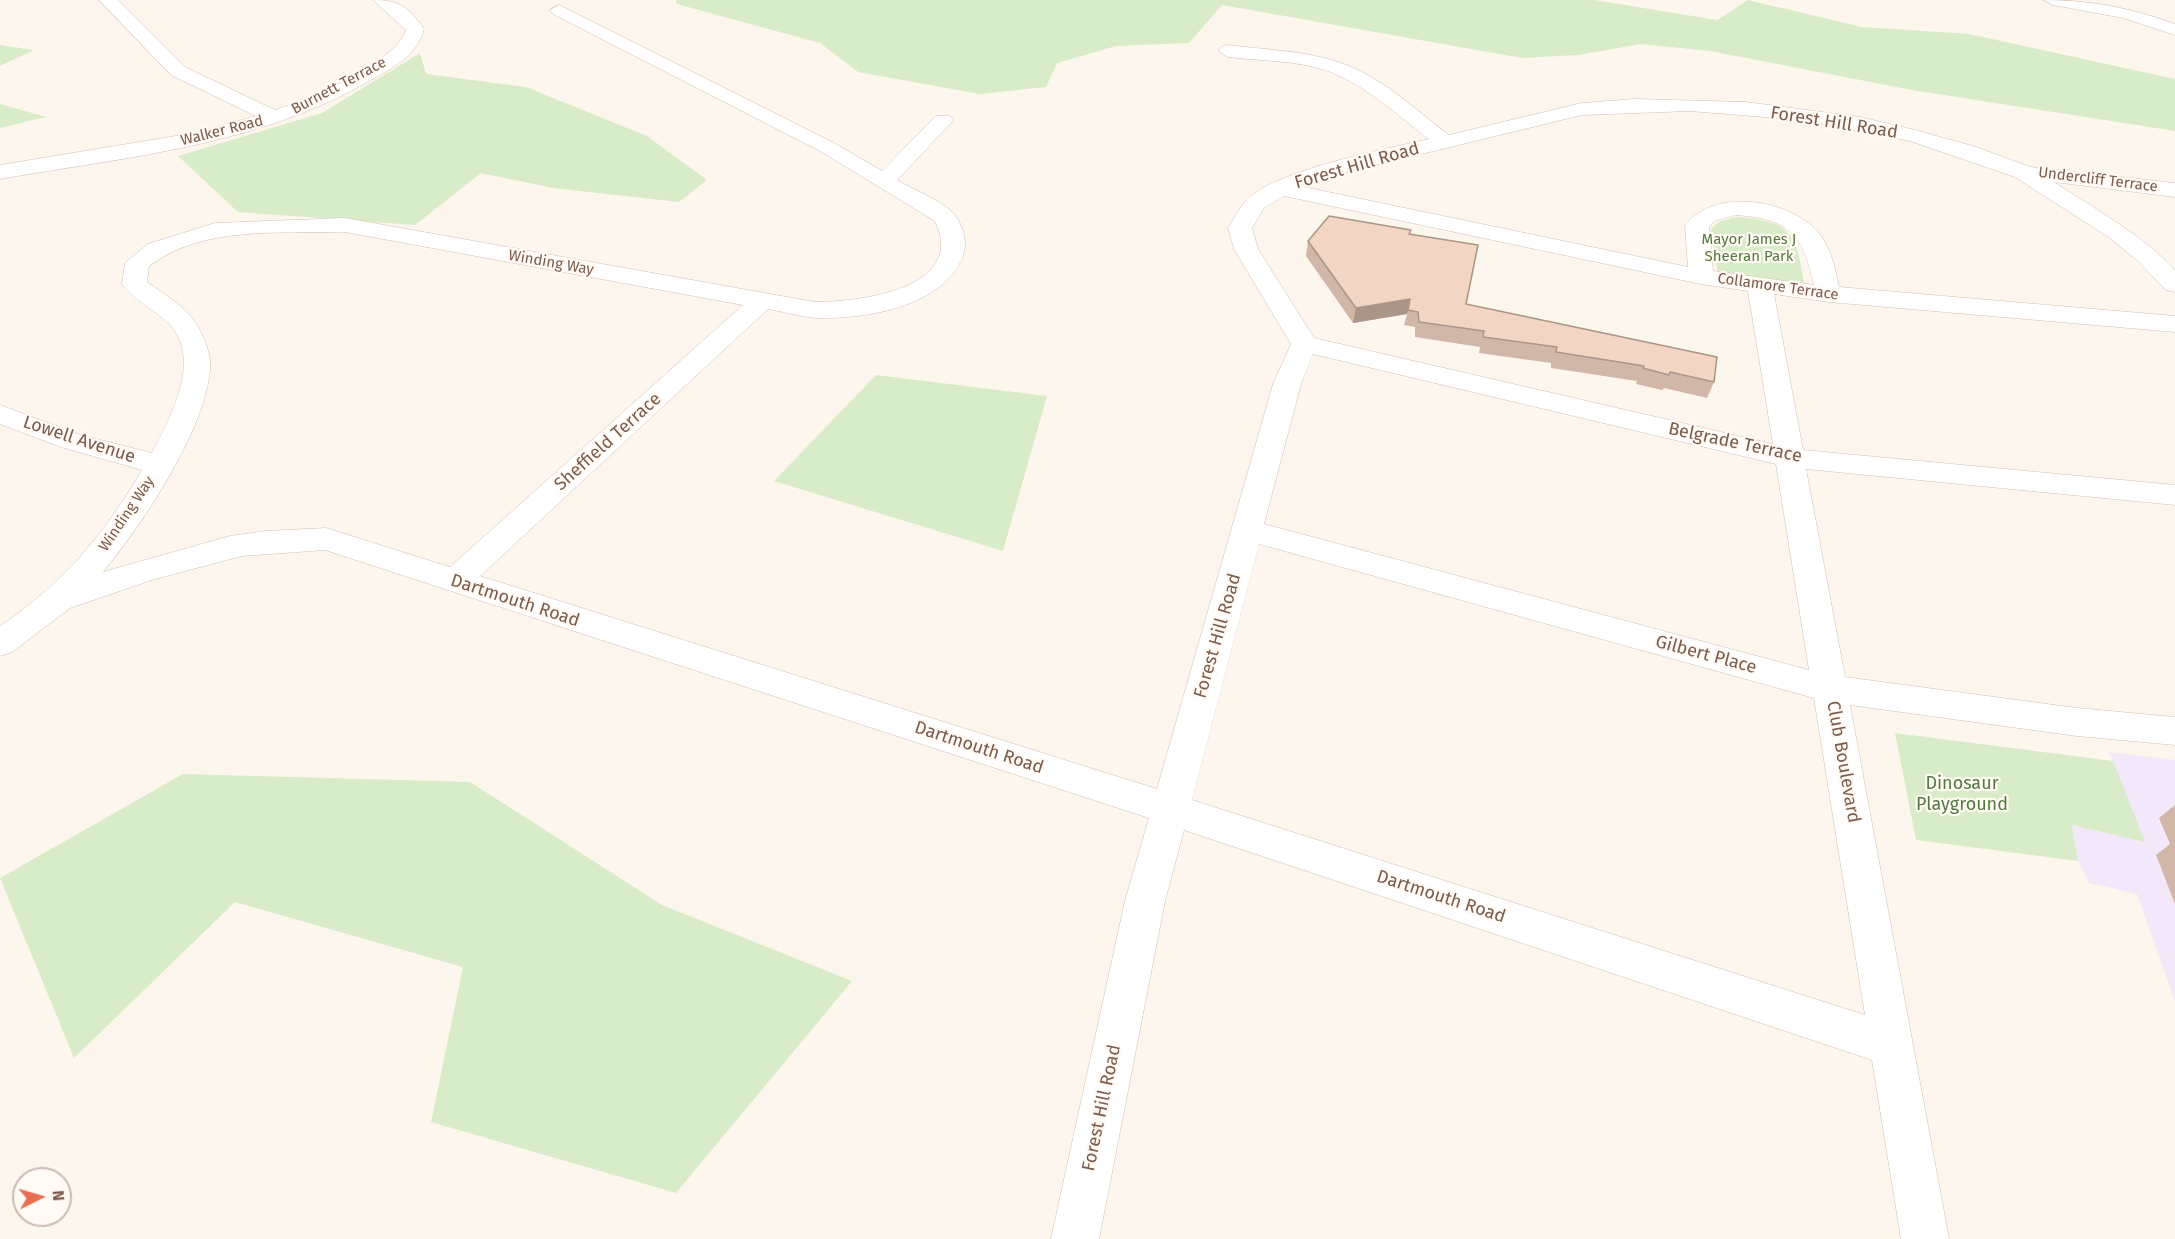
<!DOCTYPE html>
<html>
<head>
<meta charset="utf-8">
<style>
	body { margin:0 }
	#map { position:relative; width:2175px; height:1239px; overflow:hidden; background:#fdf6ec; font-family:"Fira Sans",sans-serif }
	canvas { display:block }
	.north { position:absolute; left:12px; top:1167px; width:60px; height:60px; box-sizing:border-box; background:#fffaf3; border:2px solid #cabbb1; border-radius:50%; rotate:85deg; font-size:16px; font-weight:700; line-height:24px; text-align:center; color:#7a5c4d }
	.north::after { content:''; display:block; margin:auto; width:21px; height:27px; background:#e76f51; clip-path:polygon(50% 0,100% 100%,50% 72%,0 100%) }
</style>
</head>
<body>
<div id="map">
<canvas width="2175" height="1239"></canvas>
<div class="north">N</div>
</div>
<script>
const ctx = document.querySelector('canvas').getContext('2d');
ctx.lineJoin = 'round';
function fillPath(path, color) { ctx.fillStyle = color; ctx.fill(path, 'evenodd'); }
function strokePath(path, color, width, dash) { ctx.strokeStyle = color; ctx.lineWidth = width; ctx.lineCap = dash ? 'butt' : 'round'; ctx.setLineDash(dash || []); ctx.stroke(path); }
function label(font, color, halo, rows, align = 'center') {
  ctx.font = font + ' "Fira Sans",sans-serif'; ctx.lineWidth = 4.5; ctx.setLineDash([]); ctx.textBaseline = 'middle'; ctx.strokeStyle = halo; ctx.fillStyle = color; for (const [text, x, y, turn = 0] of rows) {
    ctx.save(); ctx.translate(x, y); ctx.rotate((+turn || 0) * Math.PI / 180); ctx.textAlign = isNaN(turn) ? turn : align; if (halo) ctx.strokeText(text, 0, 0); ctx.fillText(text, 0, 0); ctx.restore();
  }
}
const education = new Path2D(`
	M 2109,752 L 2175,760 L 2175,1002 L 2137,894 L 2089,883 L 2078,861 L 2072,825 L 2144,841 Z`);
const green = new Path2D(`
	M 676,0 L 1594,0 L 1717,20 L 1748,0 L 1862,27 L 1969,34 L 2175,79 L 2175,131 L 1912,90 L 1710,51 L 1641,44 L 1578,55 L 1522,58 L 1222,5 L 1189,43 L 1116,46 L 1057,63 L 1046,87 L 980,94 L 858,72 L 820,43 L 677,4 Z
	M 0,45 L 34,50 L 0,66 Z
	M 420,53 L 426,74 L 526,87 L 647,136 L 707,180 L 679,202 L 553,188 L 481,173 L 415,225 L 238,212 L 178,156 L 322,113 Z
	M 0,104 L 46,117 L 0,128 Z
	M 1737,217 C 1791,222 1796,232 1804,282 L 1797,285 L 1723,274 L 1717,270 L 1711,229 L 1720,221 Z
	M 876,375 L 1047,396 L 1003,551 L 774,481 Z
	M 1895,733 L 2113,761 L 2145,842 L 2072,825 L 2078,861 L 1916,840 Z
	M 183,774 L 470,782 L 662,905 L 852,981 L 676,1193 L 431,1122 L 463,967 L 235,902 L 74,1058 L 0,878 Z`);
const minor = new Path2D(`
	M 99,0 L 118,0 L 185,67 L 275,110 C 307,100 396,63 406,30 L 373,0 C 399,0 409,7 424,29 C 417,56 392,68 369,81 C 257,146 126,157 0,179 L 0,165 L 194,133 L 256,116 L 171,75 Z
	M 2044,0 C 2091,0 2131,8 2175,24 L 2175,35 L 2123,18 L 2053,5 Z
	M 559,5 L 834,143 L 882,171 L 936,116 L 950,116 L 953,120 L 950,124 L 897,180 C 914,190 939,199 953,213 C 963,224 968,242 963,256 C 943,307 866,319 818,318 C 802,317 784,312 768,309 L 480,576 L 1157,789 L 1273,384 L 1291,344 L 1234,249 L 1228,228 C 1234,219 1239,208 1246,201 C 1274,170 1387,149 1429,139 C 1397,115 1364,83 1325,70 C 1294,60 1260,61 1228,57 L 1219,51 L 1221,47 L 1228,45 C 1265,50 1302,50 1338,62 C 1380,75 1414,109 1449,135 L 1582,103 L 1635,99 L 1746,102 L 1860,117 L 1915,130 L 1976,147 L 2030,167 L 2175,183 L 2175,197 L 2054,182 C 2096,210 2140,233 2175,270 L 2175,292 L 2166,290 L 2139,262 L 2110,238 L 2015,177 L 1910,141 L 1803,120 L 1690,111 L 1582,115 L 1331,176 L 1304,187 L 1688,267 L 1685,226 C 1713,187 1789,199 1818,232 C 1831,247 1835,268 1839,287 L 2175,316 L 2175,332 L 1829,302 L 1774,294 L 1803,450 L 2175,485 L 2175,505 L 1806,469 L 1845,677 L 2077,708 L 2175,717 L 2175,745 L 2077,736 L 1850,705 L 1949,1239 L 1901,1239 L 1872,1060 L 1184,830 L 1165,901 L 1099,1239 L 1051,1239 L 1125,901 L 1149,818 L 325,550 L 242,556 L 155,579 L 70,608 L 12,652 L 0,656 L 0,626 C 64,583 103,536 142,470 L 61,447 L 0,424 L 0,405 L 81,435 L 152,453 C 170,418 204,358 168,323 C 154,309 133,300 122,284 L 125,263 L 148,244 L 215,223 L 345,218 L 815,302 C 859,302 968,289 935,221 L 820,151 L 553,14 L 550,10 ZM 1284,196 L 1701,284 L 1748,291 L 1773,444 L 1314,338 L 1258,249 L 1252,228 L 1264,208 ZM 1736,215 C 1789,219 1803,234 1814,285 L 1713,271 L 1709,227 L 1714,221 ZM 345,232 L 743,305 L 450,567 L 326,528 L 266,531 L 230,536 L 103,572 C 142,525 204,432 210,371 C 212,357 205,339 198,327 C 187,307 165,295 147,282 L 149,266 C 203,225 281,234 345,232 ZM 1313,354 L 1776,464 L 1809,670 L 1264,524 L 1301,384 ZM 1259,544 L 1814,698 L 1865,1015 L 1192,800 Z`);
const wall = new Path2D(`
	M 1411,230 L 1410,234 L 1466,304 L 1714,382 L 1707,398 L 1664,388 L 1662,390 L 1636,384 L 1637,381 L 1551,368 L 1551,363 L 1479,353 L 1480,347 L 1415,337 L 1415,327 L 1404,325 L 1407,314 L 1353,323 L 1306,256 L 1308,241 Z
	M 2175,805 L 2175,904 L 2156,855 L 2170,844 L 2159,818 Z`);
const shadedWall = new Path2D(`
	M 1410,299 L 1407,314 L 1353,323 L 1356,308 Z`);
const building = new Path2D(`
	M 1329,216 L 1411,230 L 1409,234 L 1478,245 L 1466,304 L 1717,357 L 1714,382 L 1670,372 L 1669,375 L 1643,368 L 1644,366 L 1556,352 L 1557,347 L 1483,337 L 1484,331 L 1419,322 L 1418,312 L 1408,310 L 1410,299 L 1356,308 L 1308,241 Z`);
const farStreetnames = [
	["Burnett Terrace",339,86,-28],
	["Walker Road",222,131,-14],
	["Undercliff Terrace",2098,180,7],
	["Winding Way",551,263,10],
	["Collamore Terrace",1778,287,8],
	["Winding Way",127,514,-56]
];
const farParknames = [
	["Mayor James J",1749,240],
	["Sheeran Park",1749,257]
];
const streetNames = [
	["Forest Hill Road",1834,123,9],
	["Forest Hill Road",1357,166,-16],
	["Lowell Avenue",79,440,18],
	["Sheffield Terrace",608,442,-42],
	["Belgrade Terrace",1735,443,12],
	["Dartmouth Road",515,601,18],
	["Forest Hill Road",1218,636,-74],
	["Gilbert Place",1706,655,15],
	["Dartmouth Road",979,748,18],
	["Club Boulevard",1843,762,80],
	["Dartmouth Road",1441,897,18],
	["Forest Hill Road",1102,1108,-78]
];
const parkNames = [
	["Dinosaur",1962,784],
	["Playground",1962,805]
];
fillPath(education, '#f3e8fa');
fillPath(green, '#d8ecc9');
strokePath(minor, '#d1beb0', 1);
fillPath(minor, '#fff');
fillPath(wall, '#d1b7a8');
fillPath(shadedWall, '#aa9588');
fillPath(building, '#f3d5c3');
strokePath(building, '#aa9588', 1.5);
label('15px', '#7a5c4d', '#fffaf3', farStreetnames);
label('15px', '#537a41', '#fffaf3', farParknames);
label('18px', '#7a5c4d', '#fffaf3', streetNames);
label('18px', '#537a41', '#fffaf3', parkNames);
</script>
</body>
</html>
